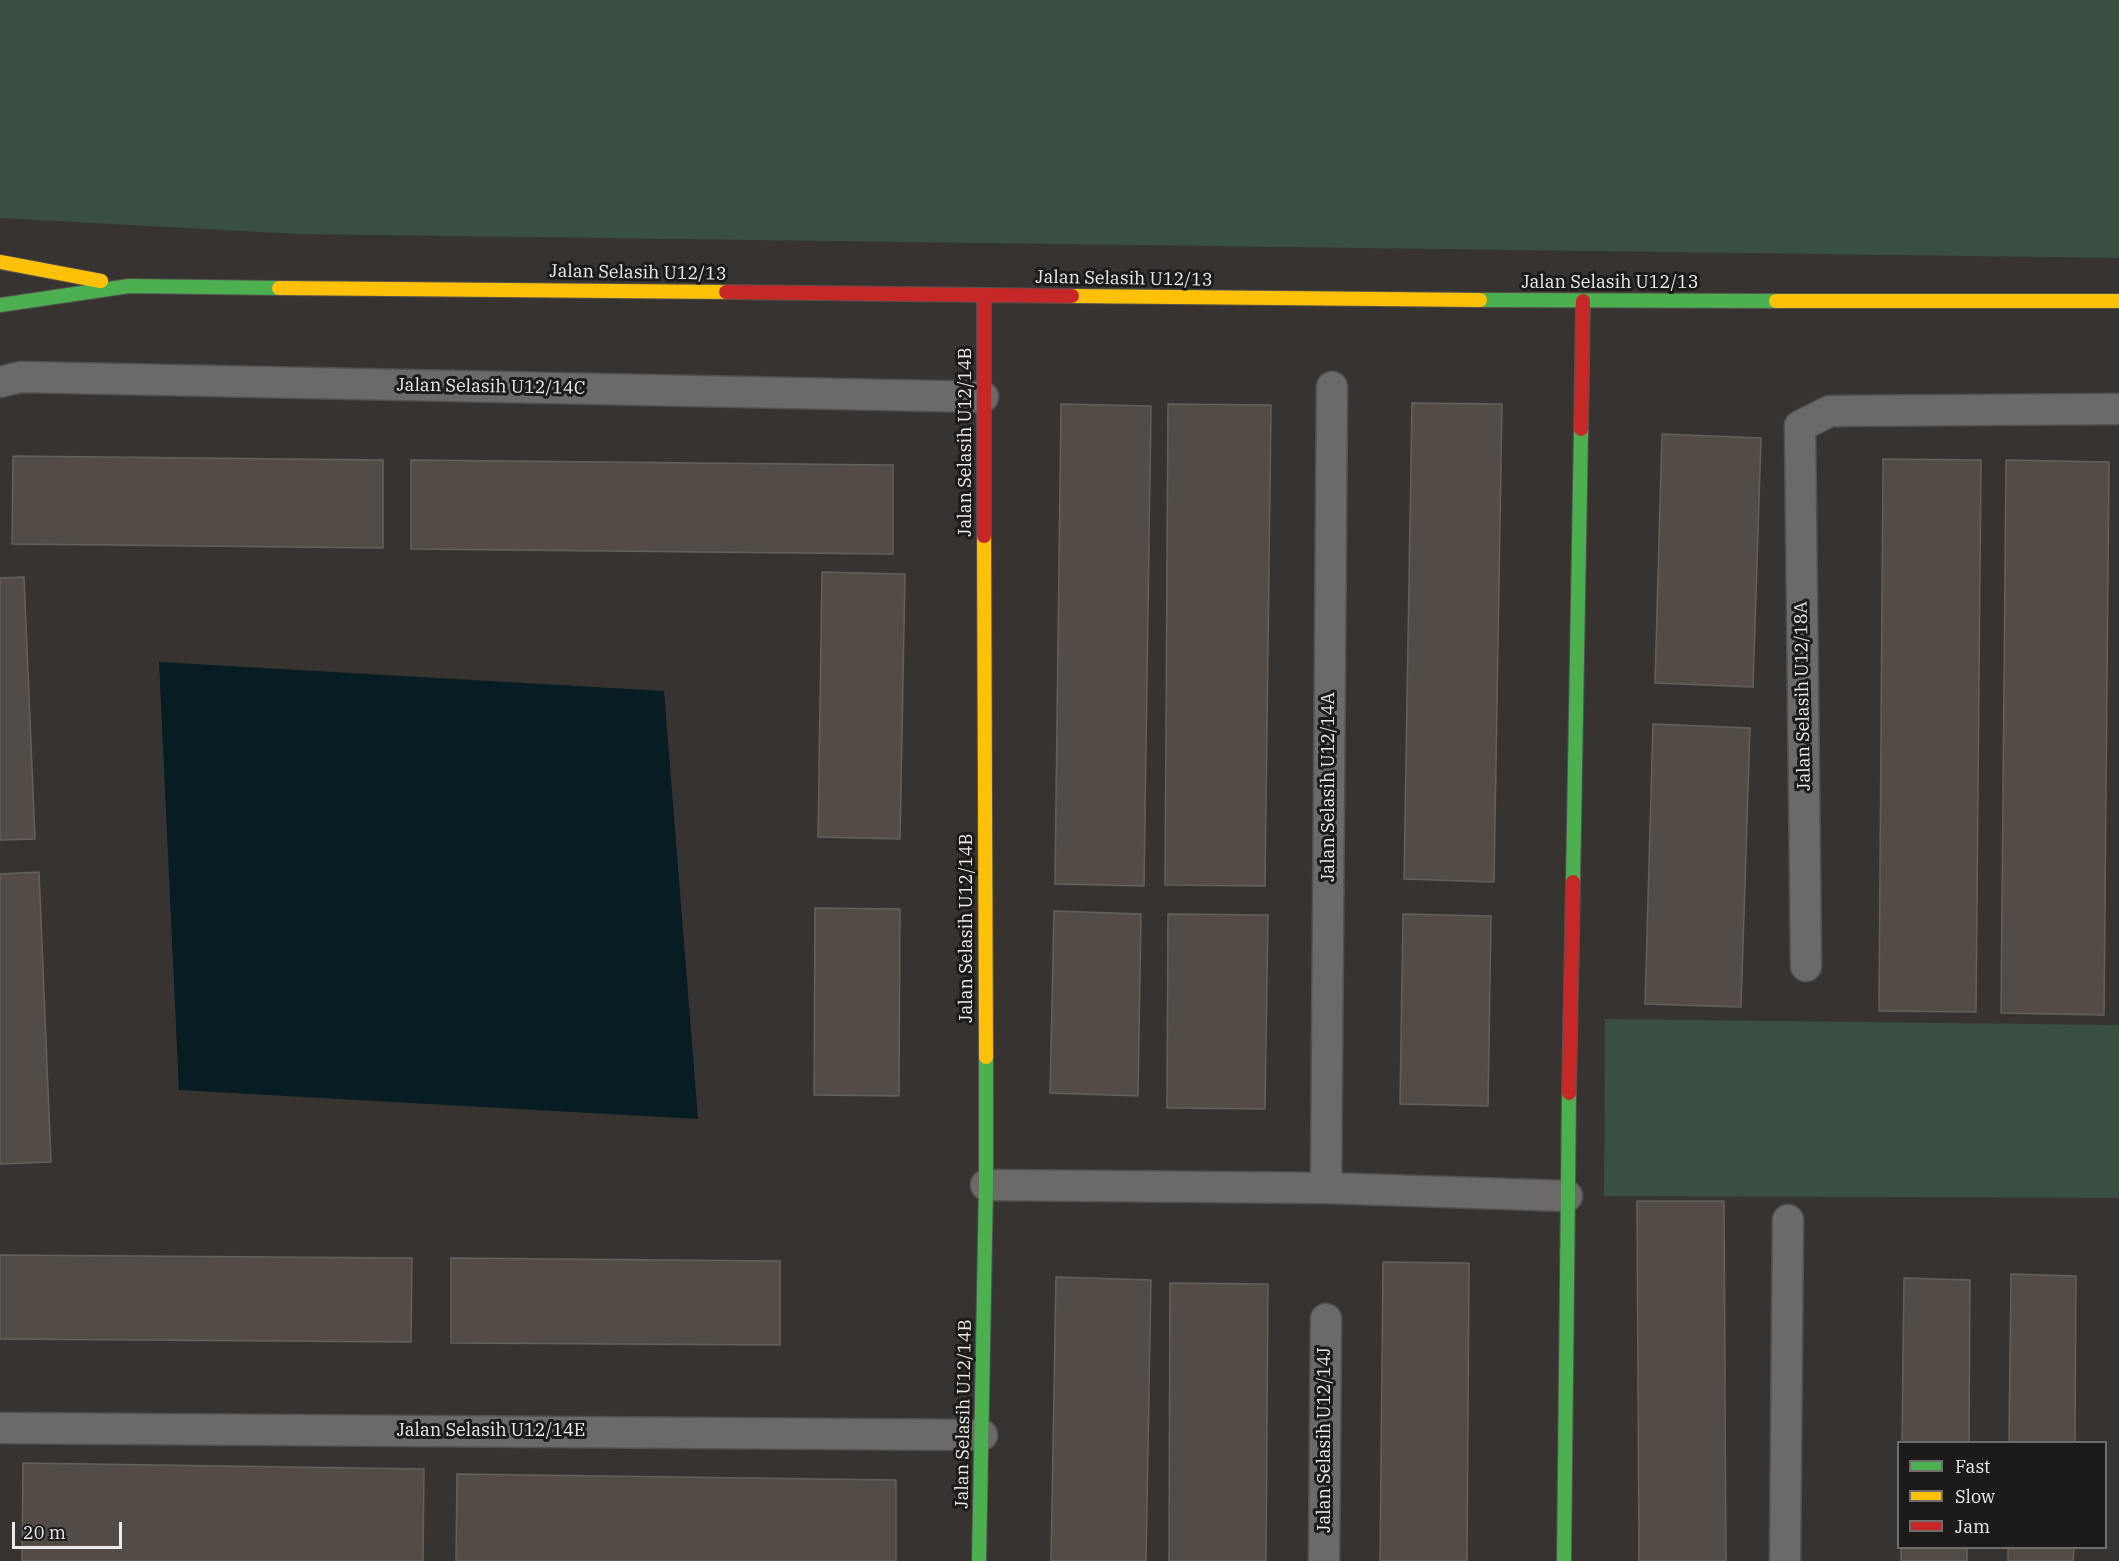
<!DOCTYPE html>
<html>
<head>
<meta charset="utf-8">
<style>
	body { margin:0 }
	#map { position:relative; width:2119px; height:1561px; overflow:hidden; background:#363331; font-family:"IBM Plex Serif",serif }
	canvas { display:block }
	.legend { position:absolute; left:1897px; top:1441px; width:210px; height:108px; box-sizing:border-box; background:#1d1b1a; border:2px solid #706e6d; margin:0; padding:8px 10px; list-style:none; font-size:18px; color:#edebe9 }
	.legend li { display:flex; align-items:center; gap:12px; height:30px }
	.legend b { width:30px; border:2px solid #706e6d }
	.scale { position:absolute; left:12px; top:1522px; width:110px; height:27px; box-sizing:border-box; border:3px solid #edebe9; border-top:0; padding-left:8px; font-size:18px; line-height:21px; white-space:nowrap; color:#edebe9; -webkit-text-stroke:4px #1d1b1a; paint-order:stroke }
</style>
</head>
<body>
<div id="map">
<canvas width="2119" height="1561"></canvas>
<ul class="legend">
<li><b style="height:8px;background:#4caf50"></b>Fast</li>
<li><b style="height:8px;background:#ffc107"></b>Slow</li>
<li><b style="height:8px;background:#c62828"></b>Jam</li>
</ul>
<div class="scale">20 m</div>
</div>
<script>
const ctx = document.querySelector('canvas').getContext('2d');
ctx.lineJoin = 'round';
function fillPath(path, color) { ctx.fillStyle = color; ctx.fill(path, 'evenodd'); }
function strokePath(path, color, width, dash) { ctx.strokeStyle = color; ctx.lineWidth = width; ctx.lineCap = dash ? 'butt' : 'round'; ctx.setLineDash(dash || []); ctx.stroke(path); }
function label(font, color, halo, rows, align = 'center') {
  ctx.font = font + ' "IBM Plex Serif",serif'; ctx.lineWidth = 6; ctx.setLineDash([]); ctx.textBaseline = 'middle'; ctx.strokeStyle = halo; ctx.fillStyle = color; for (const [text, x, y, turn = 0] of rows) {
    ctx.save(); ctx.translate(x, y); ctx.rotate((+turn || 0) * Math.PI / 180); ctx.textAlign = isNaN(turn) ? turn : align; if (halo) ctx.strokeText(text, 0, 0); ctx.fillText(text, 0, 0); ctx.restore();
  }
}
const green = new Path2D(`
	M 0,0 L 2119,0 L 2119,258 L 298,234 L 0,218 Z
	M 1605,1019 L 2119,1025 L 2119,1198 L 1604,1196 Z`);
const water = new Path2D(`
	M 159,662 L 664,691 L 698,1119 L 179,1090 Z`);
const building = new Path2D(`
	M 1412,403 L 1502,404 L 1494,882 L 1404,879 Z
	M 1061,404 L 1151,406 L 1144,886 L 1055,884 Z
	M 1168,404 L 1271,405 L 1265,886 L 1165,885 Z
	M 1662,434 L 1761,438 L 1753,687 L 1655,683 Z
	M 13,456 L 383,460 L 383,548 L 12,544 Z
	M 1883,459 L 1981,460 L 1976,1012 L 1879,1011 Z
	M 411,460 L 893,465 L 893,554 L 411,549 Z
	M 2006,460 L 2109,462 L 2104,1015 L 2001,1013 Z
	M 822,572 L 905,574 L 900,839 L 818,837 Z
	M 24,577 L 35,839 L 0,840 L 0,578 Z
	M 1653,724 L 1750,728 L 1741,1007 L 1645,1004 Z
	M 39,872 L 51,1162 L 0,1164 L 0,874 Z
	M 815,908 L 900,909 L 899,1096 L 814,1095 Z
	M 1054,911 L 1141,914 L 1138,1096 L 1050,1093 Z
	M 1168,914 L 1268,915 L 1265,1109 L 1167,1108 Z
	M 1403,914 L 1491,916 L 1488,1106 L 1400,1104 Z
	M 1637,1201 L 1724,1201 L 1726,1561 L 1639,1561 Z
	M 0,1255 L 412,1258 L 411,1342 L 0,1339 Z
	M 451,1258 L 780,1261 L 780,1345 L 451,1343 Z
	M 1383,1262 L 1469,1263 L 1467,1561 L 1380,1561 Z
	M 2011,1274 L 2076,1276 L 2075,1442 L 2009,1442 Z
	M 1056,1277 L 1151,1280 L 1146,1561 L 1051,1561 Z
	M 1904,1278 L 1970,1280 L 1969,1442 L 1902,1442 Z
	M 1170,1283 L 1268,1284 L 1266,1561 L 1169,1561 Z
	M 23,1463 L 424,1469 L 423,1561 L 22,1561 Z
	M 457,1474 L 896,1480 L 896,1561 L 456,1561 Z
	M 1901,1548 L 1967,1548 L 1967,1561 L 1901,1561 Z
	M 2008,1548 L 2074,1548 L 2073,1561 L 2008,1561 Z`);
const street = new Path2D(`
	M 0,382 L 21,377 L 983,397
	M 1806,966 L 1800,426 L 1830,411 L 2119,409
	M 986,1185 L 1326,1188 L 1567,1196
	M 1326,1188 L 1332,387
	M 0,1428 L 982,1435
	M 1324,1561 L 1326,1319
	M 1785,1561 L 1788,1220`);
const fast = new Path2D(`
	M 1480,300 L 1776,301
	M 0,305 L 129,286 L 279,288
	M 1573,882 L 1581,429
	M 979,1561 L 986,1185 L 986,1057
	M 1564,1561 L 1569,1093`);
const slow = new Path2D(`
	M 0,262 L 101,281
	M 279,288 L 726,292
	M 1072,296 L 1480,300
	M 1776,301 L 2119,301
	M 984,536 L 986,1057`);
const jam = new Path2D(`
	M 726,292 L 1072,296
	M 1581,429 L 1583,301
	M 984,536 L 984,295
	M 1569,1093 L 1573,882`);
const streetNames = [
	["Jalan Selasih U12/13",638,273,1],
	["Jalan Selasih U12/13",1124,279,1],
	["Jalan Selasih U12/13",1610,283],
	["Jalan Selasih U12/14C",491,387,1],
	["Jalan Selasih U12/14B",966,442,-90],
	["Jalan Selasih U12/18A",1803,696,-91],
	["Jalan Selasih U12/14A",1329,787,-90],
	["Jalan Selasih U12/14B",967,928,-90],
	["Jalan Selasih U12/14B",964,1414,-89],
	["Jalan Selasih U12/14E",491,1431],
	["Jalan Selasih U12/14J",1325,1440,-90]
];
fillPath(green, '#394f41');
fillPath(water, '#081c24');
fillPath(building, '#534c46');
strokePath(building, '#63615f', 1.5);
strokePath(street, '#53514f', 33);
strokePath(fast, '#53514f', 16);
strokePath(slow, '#53514f', 16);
strokePath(jam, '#53514f', 16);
strokePath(street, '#6c6a69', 30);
strokePath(fast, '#4caf50', 14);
strokePath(slow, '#ffc107', 14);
strokePath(jam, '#c62828', 14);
label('18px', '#edebe9', '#1d1b1a', streetNames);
</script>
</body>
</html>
